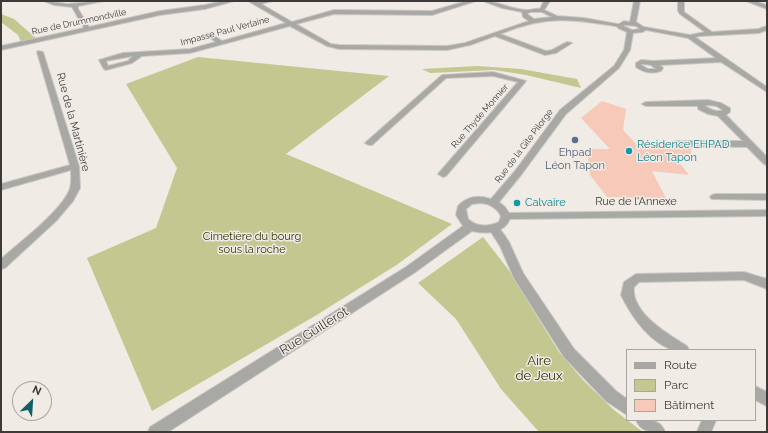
<!DOCTYPE html>
<html>
<head>
<meta charset="utf-8">
<style>
	body { margin:0 }
	#map { position:relative; width:768px; height:433px; overflow:hidden; background:#f0ebe5; font-family:Raleway,sans-serif }
	canvas { display:block }
	.frame { position:absolute; inset:0; border:2px solid #3d3b39; pointer-events:none }
	.legend { position:absolute; left:626px; top:349px; width:130px; height:72px; box-sizing:border-box; background:#f0ebe5; border:1px solid #a8a5a0; margin:0; padding:5px 7px; list-style:none; font-size:12px; color:#3d3b39 }
	.legend li { display:flex; align-items:center; gap:8px; height:20px }
	.legend b { width:20px; border:1px solid #a8a5a0 }
	.north { position:absolute; left:12px; top:381px; width:40px; height:40px; box-sizing:border-box; background:#f0ebe5; border:1px solid #a8a5a0; border-radius:50%; rotate:25deg; font-size:11px; font-weight:700; line-height:16px; text-align:center; color:#3d3b39 }
	.north::after { content:''; display:block; margin:auto; width:14px; height:18px; background:#106167; clip-path:polygon(50% 0,100% 100%,50% 72%,0 100%) }
</style>
</head>
<body>
<div id="map">
<canvas width="768" height="433"></canvas>
<div class="frame"></div>
<ul class="legend">
<li><b style="height:5px;background:#a8a8a5"></b>Route</li>
<li><b style="height:11px;background:#c3c790"></b>Parc</li>
<li><b style="height:11px;background:#f7c9b8"></b>Bâtiment</li>
</ul>
<div class="north">N</div>
</div>
<script>
const ctx = document.querySelector('canvas').getContext('2d');
ctx.lineJoin = 'round';
function fillPath(path, color) { ctx.fillStyle = color; ctx.fill(path, 'evenodd'); }
function strokePath(path, color, width, dash) { ctx.strokeStyle = color; ctx.lineWidth = width; ctx.lineCap = dash ? 'butt' : 'round'; ctx.setLineDash(dash || []); ctx.stroke(path); }
function label(font, color, halo, rows, align = 'center') {
  ctx.font = font + ' Raleway,sans-serif'; ctx.lineWidth = 3; ctx.setLineDash([]); ctx.textBaseline = 'middle'; ctx.strokeStyle = halo; ctx.fillStyle = color; for (const [text, x, y, turn = 0] of rows) {
    ctx.save(); ctx.translate(x, y); ctx.rotate((+turn || 0) * Math.PI / 180); ctx.textAlign = isNaN(turn) ? turn : align; if (halo) ctx.strokeText(text, 0, 0); ctx.fillText(text, 0, 0); ctx.restore();
  }
}
const green = new Path2D(`
	M 1,14 L 14,19 L 37,39 L 21,42 L 18,35 L 1,22 Z
	M 198,57 L 389,76 L 286,154 L 452,224 L 398,264 L 315,316 L 152,411 L 87,258 L 156,228 L 177,168 L 126,84 Z
	M 477,66 L 521,69 L 577,79 L 581,88 L 526,75 L 494,70 L 430,73 L 422,69 Z
	M 483,237 L 508,269 L 559,352 L 583,380 L 614,410 L 643,432 L 539,432 L 501,389 L 456,319 L 418,283 Z`);
const building = new Path2D(`
	M 602,101 L 626,109 L 623,130 L 639,147 L 671,146 L 673,148 L 691,148 L 691,156 L 675,157 L 689,175 L 652,171 L 666,198 L 607,197 L 590,175 L 587,149 L 610,149 L 581,118 Z`);
const minor = new Path2D(`
	M 44,1 L 67,4 L 104,1 L 78,6 L 78,9 L 89,27 L 160,11 L 205,5 L 224,1 L 234,1 L 205,9 L 160,15 L 1,50 L 1,46 L 84,28 L 72,7 L 54,5 Z
	M 248,1 L 257,2 L 272,1 L 261,4 L 292,22 L 334,10 L 432,11 L 467,1 L 476,1 L 432,15 L 334,14 L 296,24 L 331,44 L 339,45 L 447,46 L 465,43 L 529,21 L 523,17 L 522,12 L 502,8 L 483,1 C 498,1 512,10 527,10 C 531,10 535,8 540,9 L 544,1 L 550,1 L 544,10 L 557,16 L 584,18 L 623,25 L 620,27 C 572,19 547,15 500,34 L 546,51 L 552,50 L 567,42 L 572,43 L 556,53 L 545,55 L 495,36 L 470,45 L 447,50 L 339,49 L 327,46 L 290,26 L 190,53 L 142,56 L 132,63 L 106,70 L 104,69 L 99,60 L 123,53 L 190,49 L 216,42 L 206,35 L 206,33 L 210,33 L 222,41 L 286,23 ZM 530,12 L 542,12 L 552,17 L 534,19 L 527,14 ZM 133,56 L 128,61 L 108,66 L 106,61 Z
	M 678,1 L 684,1 L 684,12 L 712,32 L 758,29 L 767,26 L 767,30 L 759,33 L 700,36 L 695,37 L 767,87 L 767,92 L 721,62 L 660,65 L 663,68 L 661,71 C 652,74 644,73 636,67 L 636,63 L 641,60 L 653,61 L 716,58 L 688,38 L 641,29 L 644,27 L 690,35 L 705,32 L 680,14 L 678,11 ZM 642,64 L 651,65 L 656,69 L 648,69 L 641,65 Z
	M 746,1 L 754,1 L 767,5 L 767,9 Z
	M 38,51 L 43,52 L 79,166 L 80,188 L 73,201 L 56,221 L 5,268 L 1,269 L 1,259 C 19,243 60,212 69,191 C 72,185 71,177 71,170 L 1,190 L 1,184 L 70,165 L 37,52 Z
	M 493,72 L 526,81 L 446,176 L 443,177 L 438,174 L 518,82 L 493,76 L 446,78 L 372,145 L 369,145 L 365,143 L 442,75 Z
	M 708,100 L 721,103 L 730,108 L 730,112 L 726,115 L 767,157 L 767,165 L 764,164 L 747,147 L 673,146 L 672,144 L 673,142 L 676,141 L 743,141 L 718,116 L 708,114 L 698,109 L 698,106 L 646,106 L 642,104 L 646,102 ZM 708,105 L 716,106 L 723,110 C 717,113 710,109 705,106 Z
	M 715,194 L 767,194 L 767,200 L 712,199 L 710,197 L 712,195 Z
	M 494,225 L 498,226 L 509,242 L 523,273 L 574,349 L 616,391 L 627,399 L 627,415 L 606,401 L 564,357 L 514,278 L 500,246 L 489,229 L 490,226 Z
	M 744,272 L 767,279 L 767,289 L 744,280 L 639,282 L 634,287 C 631,313 668,334 687,346 L 689,350 C 683,350 675,351 670,349 C 647,339 632,317 621,295 L 624,282 L 636,274 Z
	M 755,386 L 767,392 L 767,406 L 755,400 Z
	M 636,420 C 648,420 660,418 665,432 C 653,432 641,433 636,420 Z
	M 702,420 L 716,420 L 711,432 L 697,432 Z`);
const tertiary = new Path2D(`
	M 634,1 L 640,1 L 636,22 L 647,29 L 643,32 L 633,33 L 630,50 L 619,68 L 566,114 L 521,175 L 499,202 L 505,207 L 509,213 L 767,210 L 767,216 L 510,219 C 504,234 485,234 472,231 L 414,273 L 168,432 L 148,432 L 150,427 L 406,267 L 463,226 L 456,215 L 458,206 C 468,196 477,195 491,199 L 515,171 L 560,110 L 614,66 L 624,50 L 627,32 L 618,28 L 617,25 L 624,21 L 630,22 ZM 625,25 L 636,26 L 640,29 L 632,30 L 623,26 ZM 481,203 C 490,204 497,208 501,216 L 499,222 C 488,227 477,227 468,219 L 466,209 L 472,204 Z`);
const markers = [
	[575,140,4,"#5c6f8a"],
	[629,151,4,"#0f9aa8"],
	[517,203,4,"#0f9aa8"]
];
const farStreetnames = [
	["Rue de Drummondville",79,22,-12],
	["Impasse Paul Verlaine",225,31,-15],
	["Rue Thyde Monnier",480,116,-49],
	["Rue de la Gite Pilorge",524,146,-53]
];
const streetNames = [
	["Rue de la Martinière",73,122,75],
	["Rue de l'Annexe",636,202]
];
const cultureNames = [
	["Résidence EHPAD",637,145],
	["Léon Tapon",637,158],
	["Calvaire",525,203]
];
const serviceNames = [
	["Ehpad",575,153],
	["Léon Tapon",575,166]
];
const parkNames = [
	["Cimetière du bourg",252,237],
	["sous la roche",252,250]
];
const nearStreetnames = [
	["Rue Guillerot",314,331,-32]
];
const nearParknames = [
	["Aire",539,361],
	["de Jeux",539,376]
];
fillPath(green, '#c3c790');
fillPath(building, '#f7c9b8');
strokePath(minor, '#ccc8c3', 2);
strokePath(tertiary, '#ccc8c3', 2);
fillPath(minor, '#a8a8a5');
fillPath(tertiary, '#a8a8a5');
for (const [x, y, r, color] of markers) { const dot = new Path2D(); dot.arc(x, y, r, 0, 2 * Math.PI); ctx.fillStyle = color; ctx.fill(dot); strokePath(dot, '#f0ebe5', 1.5); }
label('9px', '#3d3b39', '#f0ebe5', farStreetnames);
label('11px', '#3d3b39', '#f0ebe5', streetNames);
label('11px', '#0d838f', '#f0ebe5', cultureNames, 'left');
label('11px', '#4e5e75', '#f0ebe5', serviceNames);
label('11px', '#303105', '#f0ebe5', parkNames);
label('13px', '#3d3b39', '#f0ebe5', nearStreetnames);
label('13px', '#303105', '#f0ebe5', nearParknames);
</script>
</body>
</html>
